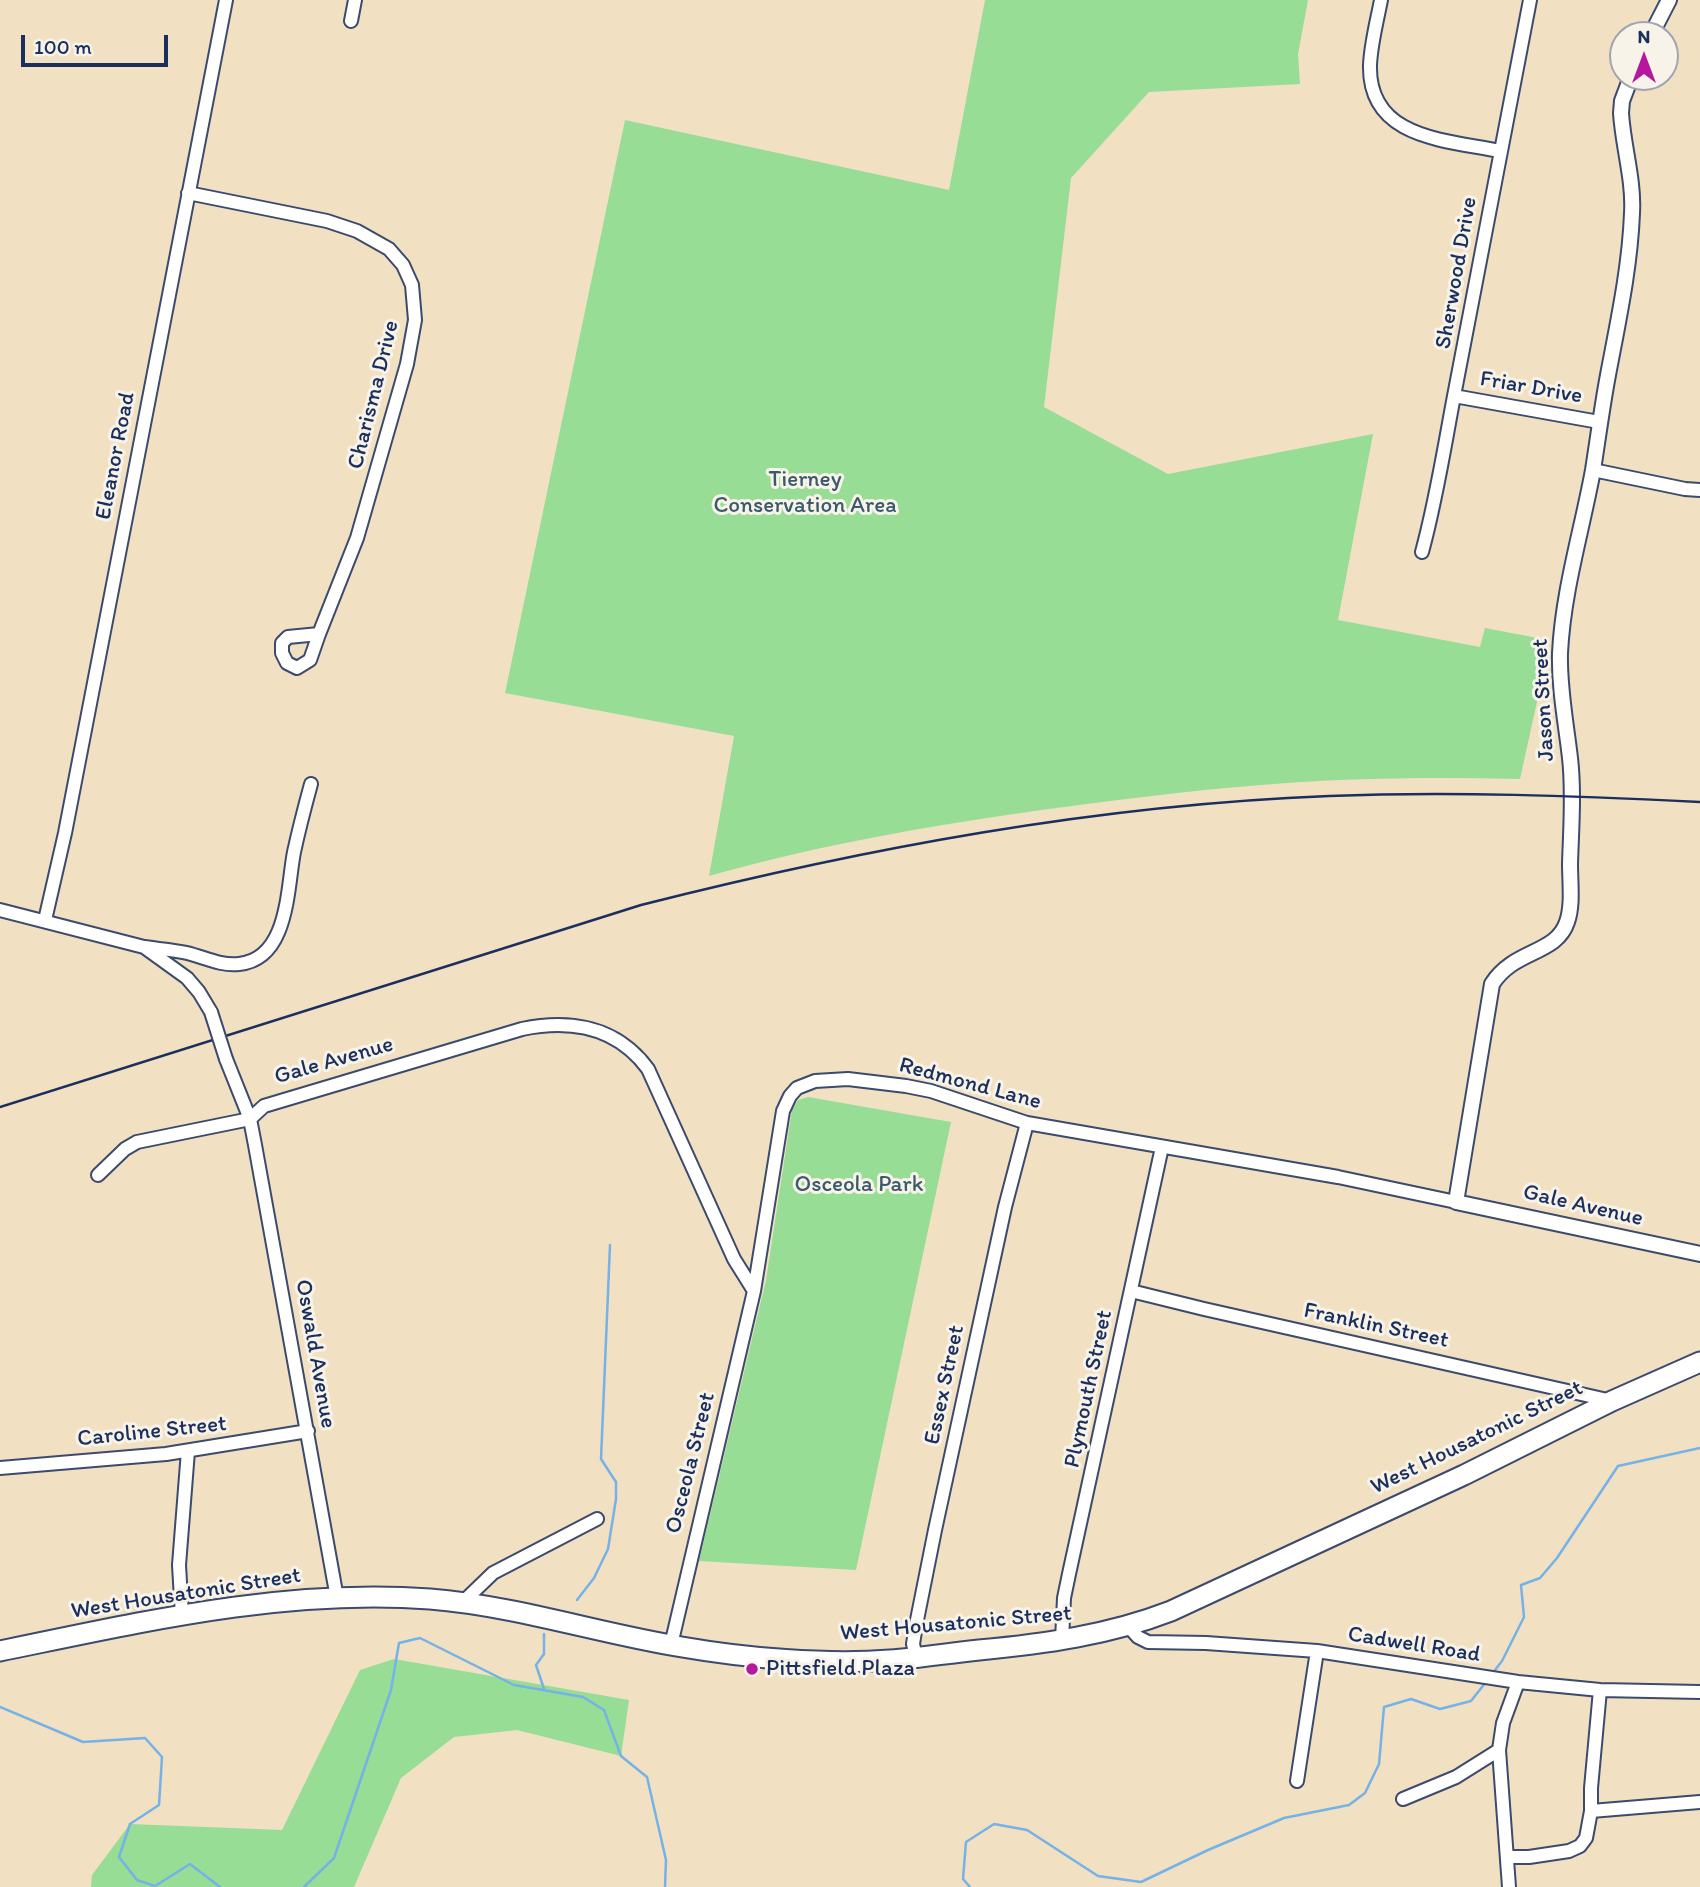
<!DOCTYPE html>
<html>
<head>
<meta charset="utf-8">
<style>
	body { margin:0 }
	#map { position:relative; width:1700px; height:1887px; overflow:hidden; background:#f1e0c2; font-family:Itim,sans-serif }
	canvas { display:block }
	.north { position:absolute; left:1609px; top:21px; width:70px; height:70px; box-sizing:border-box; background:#f7f3e8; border:2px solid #9fa5b1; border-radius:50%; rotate:0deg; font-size:19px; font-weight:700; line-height:28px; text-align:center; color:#1b2f5e }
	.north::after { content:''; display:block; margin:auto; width:24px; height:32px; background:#b5179e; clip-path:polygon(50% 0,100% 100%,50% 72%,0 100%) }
	.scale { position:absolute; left:21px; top:35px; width:147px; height:32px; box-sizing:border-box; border:4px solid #1b2f5e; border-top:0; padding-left:9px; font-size:21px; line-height:24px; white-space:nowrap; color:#1b2f5e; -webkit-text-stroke:5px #f7f3e8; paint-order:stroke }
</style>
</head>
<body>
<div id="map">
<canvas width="1700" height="1887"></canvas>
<div class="north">N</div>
<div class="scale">100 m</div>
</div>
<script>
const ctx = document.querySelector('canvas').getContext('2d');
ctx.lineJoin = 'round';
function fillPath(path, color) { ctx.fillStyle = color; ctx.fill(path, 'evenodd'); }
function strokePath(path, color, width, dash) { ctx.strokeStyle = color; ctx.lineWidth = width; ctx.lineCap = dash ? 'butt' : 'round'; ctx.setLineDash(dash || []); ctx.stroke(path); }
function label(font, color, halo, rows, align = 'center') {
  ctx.font = font + ' Itim,sans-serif'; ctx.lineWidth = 6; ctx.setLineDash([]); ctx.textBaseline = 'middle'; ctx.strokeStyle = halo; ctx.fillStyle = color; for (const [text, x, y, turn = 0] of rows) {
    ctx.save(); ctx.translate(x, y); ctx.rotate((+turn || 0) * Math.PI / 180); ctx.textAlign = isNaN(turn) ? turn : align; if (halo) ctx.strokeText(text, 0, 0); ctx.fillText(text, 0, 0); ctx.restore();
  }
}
const green = new Path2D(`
	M 985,0 L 1308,0 L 1298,54 L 1300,84 L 1149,92 L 1071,178 L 1044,407 L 1168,474 L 1373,434 L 1338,620 L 1480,647 L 1485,628 L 1548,640 L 1547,656 L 1520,779 C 1430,777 1339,778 1249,786 C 1187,791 1125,799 1064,807 C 944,823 826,843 709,876 L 734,736 L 505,693 L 625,120 L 949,190 Z
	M 808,1097 L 951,1122 L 856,1570 L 699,1561 L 766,1280 L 792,1110 L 798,1100 Z
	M 394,1659 L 629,1700 L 621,1756 L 517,1730 L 454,1737 L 401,1778 L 354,1887 L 91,1887 L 92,1875 L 130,1824 L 282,1830 L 360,1670 Z`);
const stream = new Path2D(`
	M 577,1600 L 594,1578 L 608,1549 L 616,1499 L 616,1482 L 601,1459 L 610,1245
	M 544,1634 L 544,1654 L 536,1665 L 544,1689
	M 1492,1674 L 1502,1661 L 1524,1617 L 1521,1585 L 1540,1578 L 1557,1558 L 1618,1466 L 1700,1448
	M 0,1707 L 83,1742 L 145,1738 L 162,1757 L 159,1805 L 130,1824 L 119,1857 L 137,1880 L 155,1886 L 190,1864 L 220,1887
	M 304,1887 L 334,1858 L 391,1690 L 399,1643 L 420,1638 L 514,1685 L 583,1697 L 604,1710 L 621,1756 L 647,1777 L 666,1860 L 665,1887
	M 970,1887 L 963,1879 L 966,1842 L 994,1824 L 1027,1830 L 1098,1876 L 1141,1882 L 1208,1850 L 1284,1818 L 1349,1805 L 1365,1793 L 1379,1764 L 1384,1707 L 1411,1699 L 1440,1709 L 1471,1701 L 1486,1682`);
const minor = new Path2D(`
	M 1381,0 C 1377,21 1371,43 1370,65 C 1368,139 1446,140 1500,151
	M 351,21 L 355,0
	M 188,193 L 327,221 L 357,231 L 389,249 L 403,265 L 412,285 L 415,320 L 407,364 L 357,538 L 319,634 L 288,637 L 282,643 L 282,653 L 287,663 L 297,668 L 310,660 L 319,634
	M 1454,396 L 1599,422
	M 1593,470 L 1685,489 L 1700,490
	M 1422,552 C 1436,501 1444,449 1454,396 C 1480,264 1504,132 1530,0
	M 0,910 L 144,947 L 187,978 L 199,992 L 211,1012
	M 45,920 L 65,833 L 226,0
	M 144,947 C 158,949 173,950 187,953 C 204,957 220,966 239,964 C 289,959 287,888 294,852 C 299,829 305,806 311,784
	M 226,1059 L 250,1119 L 255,1145 L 337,1598
	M 250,1119 L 264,1106 L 522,1029 C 571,1019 617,1027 648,1069 L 734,1259 L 754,1291 L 783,1111 L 790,1096 L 797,1088 L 815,1081 L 848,1079 L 906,1086 L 931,1091 L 1027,1123 L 1338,1177 L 1456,1202
	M 98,1175 L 125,1149 L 137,1142 L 250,1119
	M 1131,1291 L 1204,1309 L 1612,1401
	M 0,1468 L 166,1454 L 308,1431
	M 463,1602 L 493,1573 L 597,1519
	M 182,1616 L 179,1565 L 188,1451
	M 1128,1626 L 1138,1637 L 1148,1642 L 1206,1643 L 1317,1651 L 1518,1682 L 1600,1690 L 1700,1692
	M 1062,1640 L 1064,1598 L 1069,1574 L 1162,1147
	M 671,1645 L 754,1291
	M 916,1657 L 913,1644 L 916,1625 L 935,1530 L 1005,1207 L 1027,1123
	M 1297,1781 L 1317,1651
	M 1403,1799 L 1456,1777 L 1499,1750
	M 1591,1811 L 1700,1802
	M 1507,1857 L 1529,1857 L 1569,1851 L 1580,1846 L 1586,1838 L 1591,1811 L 1591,1788 L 1600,1690
	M 1509,1887 L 1499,1750 L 1503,1723 L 1518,1682`);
const tertiary = new Path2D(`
	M 1651,35 L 1669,0
	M 1631,77 L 1622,101 L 1621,113 C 1623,146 1634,180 1632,213 C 1630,267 1618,322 1608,375 C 1602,407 1598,438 1593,470 C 1582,530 1563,591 1560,653 C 1559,688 1566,723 1570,758 C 1574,793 1571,829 1570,864 C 1570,883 1573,905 1567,922 C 1556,955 1514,949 1492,984 L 1456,1202 L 1700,1254`);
const trunk = new Path2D(`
	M 0,1651 C 142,1622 285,1588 430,1599 C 516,1606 597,1633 682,1647 C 745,1658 826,1665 890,1660 C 919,1658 949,1653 979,1650 C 1044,1644 1109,1635 1171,1611 L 1464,1475 L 1612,1401 L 1700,1362`);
const rail = new Path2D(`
	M 0,1107 L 641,905 C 866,848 1097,805 1329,796 C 1453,791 1576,796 1700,802`);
const minorBridge = new Path2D(`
	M 211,1012 L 226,1059`);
const markers = [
	[752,1669,7,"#b5179e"]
];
const streetNames = [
	["Sherwood Drive",1457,273,-80],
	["Friar Drive",1531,388,10],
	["Charisma Drive",374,395,-76],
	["Eleanor Road",116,456,-79],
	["Jason Street",1544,700,-93],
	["Gale Avenue",334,1061,-16],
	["Redmond Lane",970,1084,15],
	["Gale Avenue",1583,1206,13],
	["Franklin Street",1376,1326,12],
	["Oswald Avenue",315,1354,80],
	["Essex Street",945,1385,-78],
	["Plymouth Street",1089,1389,-78],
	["Caroline Street",152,1432,-6],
	["West Housatonic Street",1477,1438,-26],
	["Osceola Street",691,1463,-76],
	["West Housatonic Street",186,1594,-9],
	["West Housatonic Street",956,1624,-5],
	["Cadwell Road",1414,1645,9]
];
const parkNames = [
	["Tierney",805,480],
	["Conservation Area",805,506],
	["Osceola Park",859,1185]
];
const poiNames = [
	["Pittsfield Plaza",766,1669]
];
fillPath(green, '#97dd96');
strokePath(stream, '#74b2e7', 2.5);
strokePath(minor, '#3b4a6d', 16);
strokePath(tertiary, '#3b4a6d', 18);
strokePath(trunk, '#3b4a6d', 23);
strokePath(minor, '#fff', 12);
strokePath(tertiary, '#fff', 14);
strokePath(trunk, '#fff', 19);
strokePath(rail, '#1b2f5e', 2.5);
strokePath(minorBridge, '#3b4a6d', 16, []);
strokePath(minorBridge, '#fff', 12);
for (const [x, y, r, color] of markers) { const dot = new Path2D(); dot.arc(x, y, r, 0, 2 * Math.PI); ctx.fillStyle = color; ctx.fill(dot); strokePath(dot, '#f7f3e8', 2.5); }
label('23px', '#1b2f5e', '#f7f3e8', streetNames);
label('23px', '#3a5a6c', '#f7f3e8', parkNames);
label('23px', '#1b2f5e', '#f7f3e8', poiNames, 'left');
</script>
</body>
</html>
